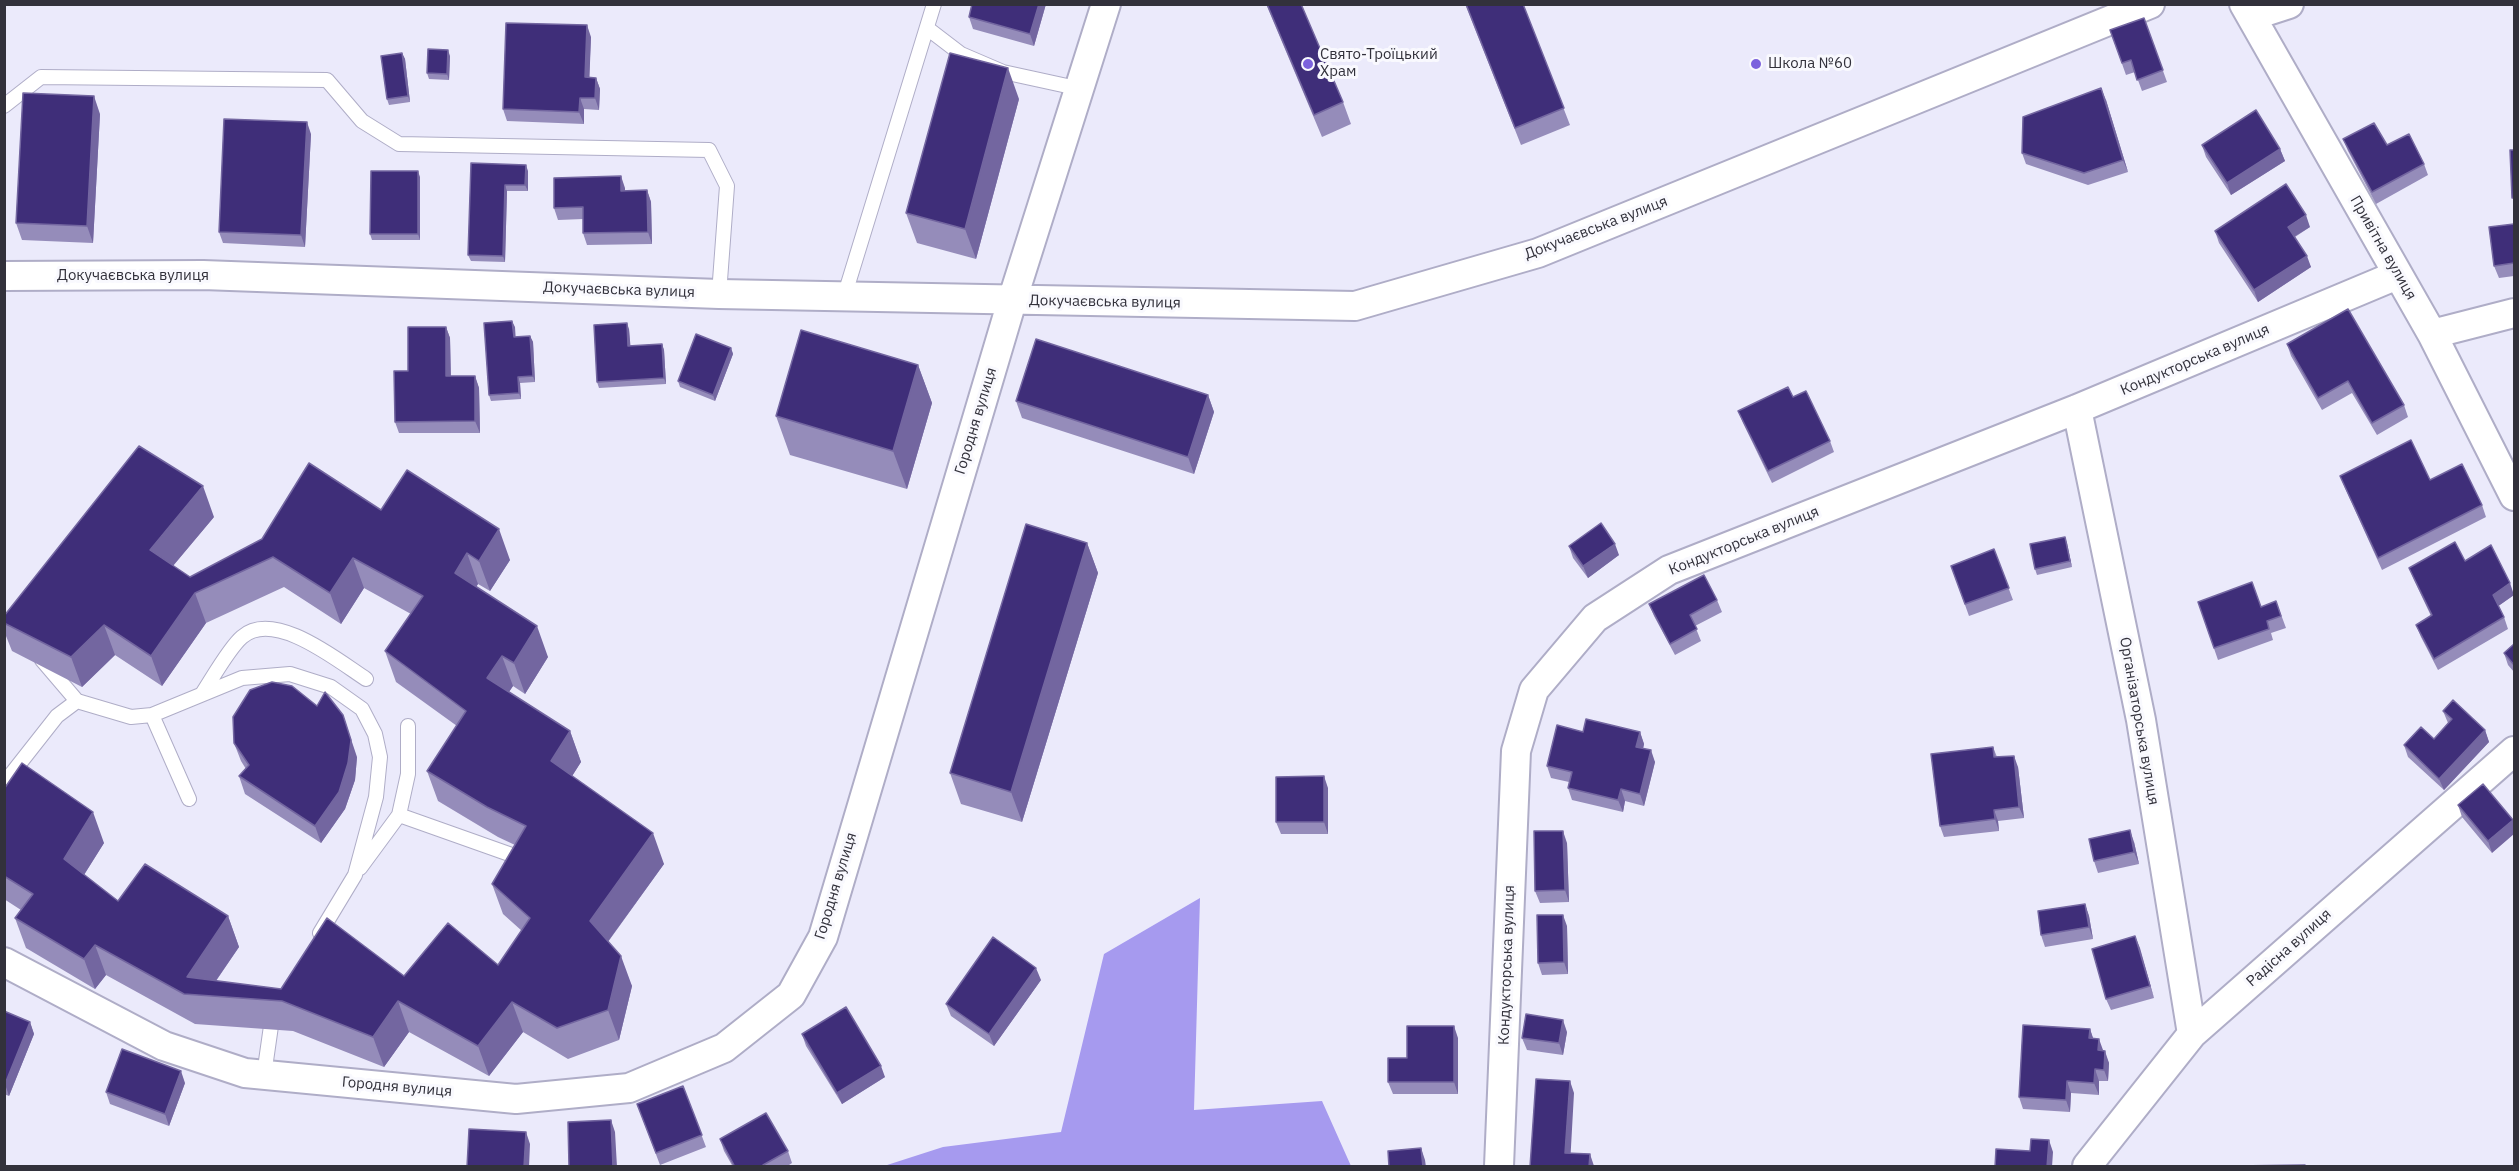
<!DOCTYPE html>
<html>
<head>
<meta charset="utf-8">
<style>
	body { margin:0 }
	#map { position:relative; width:2519px; height:1171px; overflow:hidden; background:#ebeafb; font-family:"IBM Plex Sans",sans-serif }
	canvas { display:block }
	.frame { position:absolute; inset:0; border:6px solid #32313b; pointer-events:none }
</style>
</head>
<body>
<div id="map">
<canvas width="2519" height="1171"></canvas>
<div class="frame"></div>
</div>
<script>
const ctx = document.querySelector('canvas').getContext('2d');
ctx.lineJoin = 'round';
function fillPath(path, color) { ctx.fillStyle = color; ctx.fill(path, 'evenodd'); }
function strokePath(path, color, width, dash) { ctx.strokeStyle = color; ctx.lineWidth = width; ctx.lineCap = dash ? 'butt' : 'round'; ctx.setLineDash(dash || []); ctx.stroke(path); }
function label(font, color, halo, rows, align = 'center') {
  ctx.font = font + ' "IBM Plex Sans",sans-serif'; ctx.lineWidth = 6; ctx.setLineDash([]); ctx.textBaseline = 'middle'; ctx.strokeStyle = halo; ctx.fillStyle = color; for (const [text, x, y, turn = 0] of rows) {
    ctx.save(); ctx.translate(x, y); ctx.rotate((+turn || 0) * Math.PI / 180); ctx.textAlign = isNaN(turn) ? turn : align; if (halo) ctx.strokeText(text, 0, 0); ctx.fillText(text, 0, 0); ctx.restore();
  }
}
const forest = new Path2D(`
	M 1200,898 L 1194,1110 L 1322,1101 L 1351,1166 L 884,1166 L 943,1147 L 1061,1132 L 1104,954 Z`);
const lane = new Path2D(`
	M 927,28 L 961,54 L 1003,72 L 1081,89
	M 4,106 L 41,77 L 327,80 L 362,121 L 399,144 L 709,150 L 727,186 L 719,294
	M 844,297 L 934,4
	M 42,660 L 77,701 L 131,717 L 152,715 L 242,678 L 290,674 L 331,687 L 362,709 L 375,734 L 380,757 L 376,797 L 355,875 L 320,933
	M 202,694 C 212,679 229,648 242,637 C 274,609 337,660 366,679
	M 152,715 L 189,799
	M 4,778 L 9,777 L 57,716 L 77,701
	M 399,815 L 408,774 L 408,726
	M 360,868 L 399,815 L 526,860
	M 264,1075 L 273,1012`);
const street = new Path2D(`
	M 2244,4 L 2432,334 L 2514,496
	M 2252,16 L 2289,4
	M 4,276 L 203,275 L 719,294 L 1355,306 L 1538,253 L 2150,4
	M 2432,334 L 2514,313
	M 2077,409 L 2141,720 L 2192,1034
	M 4,962 L 164,1046 L 245,1073 L 516,1099 L 629,1088 L 724,1048 L 791,995 L 823,937 L 1012,301 L 1106,4
	M 1499,1166 L 1516,751 L 1534,690 L 1595,618 L 1669,570 L 2077,409 L 2397,275
	M 2087,1166 L 2192,1034 L 2514,751`);
const wall = new Path2D(`
	M 1046,4 L 1034,46 L 973,29 L 969,17 Z
	M 1266,4 L 1301,4 L 1343,102 L 1351,124 L 1322,137 Z
	M 1465,4 L 1523,4 L 1570,125 L 1521,145 Z
	M 2144,18 L 2167,82 L 2142,91 L 2135,72 L 2126,75 L 2110,30 Z
	M 591,37 L 589,78 L 596,78 L 600,89 L 599,110 L 584,109 L 584,124 L 507,121 L 503,109 Z
	M 402,53 L 405,59 L 410,102 L 389,105 L 387,99 Z
	M 450,56 L 449,80 L 429,79 L 427,73 Z
	M 1019,99 L 976,259 L 917,243 L 906,213 Z
	M 2106,100 L 2128,172 L 2088,185 L 2026,164 L 2022,153 Z
	M 100,114 L 93,243 L 22,240 L 16,223 Z
	M 311,134 L 305,247 L 223,243 L 219,232 Z
	M 2343,139 L 2424,164 L 2428,175 L 2376,204 L 2348,151 Z
	M 2202,145 L 2280,149 L 2285,161 L 2231,195 L 2206,157 Z
	M 471,163 L 528,171 L 528,191 L 507,191 L 505,262 L 471,261 L 468,255 Z
	M 420,177 L 420,240 L 372,240 L 370,234 Z
	M 625,188 L 625,191 L 647,190 L 651,202 L 652,244 L 587,245 L 583,233 L 583,219 L 558,220 L 554,208 Z
	M 2514,224 L 2514,276 L 2499,278 L 2494,266 Z
	M 2310,227 L 2295,237 L 2311,267 L 2258,302 L 2219,243 L 2215,231 Z
	M 446,327 L 450,338 L 451,376 L 475,376 L 479,388 L 480,433 L 399,433 L 395,422 L 408,371 Z
	M 515,327 L 515,337 L 530,336 L 533,342 L 535,382 L 520,383 L 521,399 L 491,401 L 489,395 Z
	M 629,329 L 630,346 L 662,344 L 664,350 L 666,384 L 599,388 L 597,382 Z
	M 2287,344 L 2404,405 L 2408,417 L 2377,435 L 2352,393 L 2322,410 L 2291,356 Z
	M 731,348 L 733,354 L 715,401 L 680,387 L 678,381 Z
	M 918,365 L 932,403 L 907,489 L 790,455 L 776,416 Z
	M 1208,395 L 1214,412 L 1194,474 L 1022,418 L 1016,401 Z
	M 1793,397 L 1830,441 L 1834,452 L 1772,483 L 1743,423 L 1738,411 Z
	M 2340,476 L 2430,480 L 2482,505 L 2486,517 L 2382,570 L 2345,488 Z
	M 381,510 L 510,560 L 490,591 L 478,584 L 476,587 L 548,657 L 525,694 L 513,686 L 509,692 L 570,731 L 581,762 L 572,776 L 664,864 L 608,942 L 632,986 L 619,1040 L 568,1059 L 523,1032 L 489,1076 L 409,1032 L 384,1067 L 293,1031 L 195,1024 L 106,975 L 95,989 L 26,948 L 15,918 L 21,910 L 4,899 L 4,789 L 104,843 L 84,875 L 118,901 L 228,916 L 239,947 L 216,981 L 281,989 L 404,976 L 498,965 L 522,931 L 503,914 L 492,884 L 515,845 L 498,837 L 438,801 L 427,771 L 457,726 L 396,682 L 385,651 L 411,614 L 364,588 L 341,624 L 284,587 L 206,623 L 162,686 L 115,655 L 82,687 L 12,651 L 4,631 L 4,616 L 214,517 L 173,566 L 190,577 Z
	M 2065,537 L 2072,567 L 2037,575 L 2035,569 Z
	M 1087,543 L 1098,573 L 1022,822 L 961,804 L 950,773 Z
	M 1569,546 L 1619,555 L 1588,578 L 1573,558 Z
	M 1994,549 L 2013,600 L 1969,616 L 1951,566 Z
	M 2465,561 L 2514,595 L 2498,606 L 2504,617 L 2508,629 L 2438,670 L 2421,637 L 2416,625 L 2431,616 L 2414,580 L 2409,568 Z
	M 1717,600 L 1722,612 L 1695,626 L 1701,641 L 1675,655 L 1654,616 L 1649,604 Z
	M 2276,601 L 2286,628 L 2271,633 L 2273,640 L 2218,660 L 2198,602 L 2261,607 Z
	M 2514,644 L 2514,672 L 2508,665 L 2504,653 Z
	M 2443,711 L 2485,730 L 2489,742 L 2444,790 L 2408,757 L 2404,745 L 2434,739 L 2448,723 Z
	M 1583,732 L 1640,732 L 1644,744 L 1643,748 L 1655,762 L 1644,806 L 1625,801 L 1623,812 L 1572,800 L 1568,788 L 1569,782 L 1551,778 L 1547,766 Z
	M 234,743 L 357,757 L 355,780 L 345,809 L 321,843 L 245,794 L 239,776 L 246,769 L 241,761 Z
	M 1993,747 L 1997,757 L 2018,767 L 2024,818 L 1998,821 L 1999,831 L 1944,837 L 1940,826 Z
	M 2483,784 L 2492,853 L 2462,817 L 2458,805 Z
	M 1328,788 L 1328,834 L 1281,834 L 1276,822 Z
	M 2134,842 L 2139,864 L 2098,873 L 2094,861 Z
	M 1567,843 L 1569,902 L 1540,903 L 1535,891 Z
	M 2085,904 L 2089,916 L 2093,939 L 2045,947 L 2041,935 Z
	M 1567,926 L 1568,974 L 1542,975 L 1538,963 Z
	M 2135,936 L 2154,998 L 2111,1010 L 2106,999 Z
	M 1041,980 L 994,1046 L 951,1016 L 946,1004 Z
	M 4,1011 L 30,1022 L 34,1034 L 9,1096 L 4,1094 Z
	M 2090,1029 L 2093,1038 L 2103,1051 L 2109,1063 L 2108,1081 L 2099,1081 L 2099,1095 L 2071,1093 L 2070,1112 L 2023,1109 L 2019,1097 Z
	M 1567,1032 L 1563,1055 L 1527,1050 L 1522,1038 Z
	M 802,1034 L 885,1077 L 842,1104 L 806,1046 Z
	M 1458,1038 L 1458,1094 L 1393,1094 L 1388,1082 L 1407,1058 Z
	M 185,1083 L 169,1126 L 110,1104 L 106,1092 Z
	M 683,1086 L 706,1147 L 660,1165 L 637,1104 Z
	M 720,1139 L 788,1151 L 792,1163 L 786,1167 L 733,1167 L 724,1151 Z`);
const shadedWall = new Path2D(`
	M 1039,4 L 1046,4 L 1034,46 L 1030,34 Z
	M 587,25 L 591,37 L 589,89 L 585,77 Z
	M 448,50 L 450,56 L 449,80 L 447,74 Z
	M 402,53 L 405,59 L 410,102 L 408,96 Z
	M 1008,68 L 1019,99 L 976,259 L 965,229 Z
	M 596,78 L 600,89 L 599,110 L 595,98 Z
	M 2101,88 L 2106,100 L 2128,172 L 2123,160 Z
	M 94,96 L 100,114 L 93,243 L 87,226 Z
	M 580,98 L 584,109 L 584,124 L 579,112 Z
	M 307,122 L 311,134 L 305,247 L 301,235 Z
	M 2280,149 L 2285,161 L 2231,195 L 2227,183 Z
	M 526,165 L 528,171 L 528,191 L 525,185 Z
	M 418,171 L 420,177 L 420,240 L 418,234 Z
	M 621,176 L 625,188 L 625,203 L 621,191 Z
	M 505,185 L 507,191 L 505,262 L 503,256 Z
	M 647,190 L 651,202 L 652,244 L 648,232 Z
	M 2306,215 L 2310,227 L 2292,238 L 2288,227 Z
	M 2307,256 L 2311,267 L 2258,302 L 2254,290 Z
	M 512,321 L 515,327 L 516,343 L 514,337 Z
	M 627,323 L 629,329 L 631,352 L 628,346 Z
	M 446,327 L 450,338 L 451,388 L 446,376 Z
	M 530,336 L 533,342 L 535,382 L 533,376 Z
	M 662,344 L 664,350 L 666,384 L 664,378 Z
	M 731,348 L 733,354 L 715,401 L 713,395 Z
	M 918,365 L 932,403 L 907,489 L 893,451 Z
	M 475,376 L 479,388 L 480,433 L 475,421 Z
	M 518,377 L 520,383 L 521,399 L 519,393 Z
	M 1208,395 L 1214,412 L 1194,474 L 1188,457 Z
	M 203,486 L 214,517 L 161,580 L 150,550 Z
	M 499,529 L 510,560 L 490,591 L 479,561 Z
	M 2065,537 L 2067,543 L 2072,567 L 2070,561 Z
	M 1087,543 L 1098,573 L 1022,822 L 1011,792 Z
	M 1615,544 L 1619,555 L 1588,578 L 1583,566 Z
	M 467,553 L 478,584 L 466,603 L 455,573 Z
	M 353,558 L 364,588 L 341,624 L 330,593 Z
	M 2510,583 L 2514,595 L 2497,607 L 2493,595 Z
	M 195,593 L 206,623 L 162,686 L 151,656 Z
	M 104,625 L 115,655 L 82,687 L 71,657 Z
	M 537,626 L 548,657 L 525,694 L 514,663 Z
	M 502,656 L 513,686 L 498,708 L 487,678 Z
	M 343,715 L 357,757 L 355,780 L 345,809 L 321,843 L 315,826 Z
	M 2485,730 L 2489,742 L 2444,790 L 2439,779 Z
	M 570,731 L 581,762 L 562,792 L 551,761 Z
	M 1640,732 L 1644,744 L 1641,759 L 1636,747 Z
	M 1651,750 L 1655,762 L 1644,806 L 1640,794 Z
	M 2014,756 L 2018,767 L 2024,818 L 2019,807 Z
	M 1324,776 L 1328,788 L 1328,834 L 1324,822 Z
	M 1621,789 L 1625,801 L 1623,812 L 1618,800 Z
	M 1994,810 L 1998,821 L 1999,831 L 1995,819 Z
	M 93,812 L 104,843 L 75,889 L 64,859 Z
	M 2513,820 L 2514,825 L 2514,834 L 2492,853 L 2488,841 Z
	M 2130,830 L 2134,842 L 2139,864 L 2134,852 Z
	M 1563,831 L 1567,843 L 1569,902 L 1565,890 Z
	M 653,833 L 664,864 L 601,951 L 590,921 Z
	M 2085,904 L 2089,916 L 2093,939 L 2089,927 Z
	M 1563,915 L 1567,926 L 1568,974 L 1564,962 Z
	M 228,916 L 239,947 L 206,995 L 187,977 Z
	M 2135,936 L 2140,948 L 2154,998 L 2150,986 Z
	M 95,945 L 106,975 L 95,989 L 84,959 Z
	M 621,956 L 632,986 L 619,1040 L 608,1010 Z
	M 1036,968 L 1041,980 L 994,1046 L 989,1034 Z
	M 398,1001 L 409,1032 L 384,1067 L 373,1037 Z
	M 512,1002 L 523,1032 L 489,1076 L 478,1046 Z
	M 1563,1020 L 1567,1032 L 1563,1055 L 1559,1043 Z
	M 30,1022 L 34,1034 L 9,1096 L 5,1084 Z
	M 1454,1026 L 1458,1038 L 1458,1094 L 1454,1082 Z
	M 2090,1029 L 2094,1041 L 2089,1038 Z
	M 2099,1039 L 2103,1050 L 2098,1050 Z
	M 2105,1051 L 2109,1063 L 2108,1081 L 2104,1070 Z
	M 881,1066 L 885,1077 L 842,1104 L 837,1093 Z
	M 2095,1069 L 2099,1081 L 2099,1095 L 2094,1083 Z
	M 181,1071 L 185,1083 L 169,1126 L 165,1114 Z
	M 1570,1081 L 1574,1093 L 1570,1165 L 1565,1153 Z
	M 2067,1081 L 2071,1093 L 2070,1112 L 2066,1100 Z
	M 611,1120 L 615,1132 L 617,1167 L 613,1167 Z
	M 526,1132 L 530,1144 L 529,1167 L 524,1167 Z
	M 2049,1140 L 2053,1152 L 2052,1167 L 2047,1167 Z
	M 1421,1148 L 1425,1160 L 1426,1167 L 1423,1167 Z
	M 1590,1154 L 1594,1166 L 1594,1167 L 1589,1167 Z`);
const building = new Path2D(`
	M 972,4 L 1039,4 L 1030,34 L 969,17 Z
	M 1267,4 L 1301,4 L 1343,102 L 1314,115 Z
	M 1466,4 L 1523,4 L 1564,108 L 1515,128 Z
	M 2144,18 L 2163,70 L 2137,80 L 2131,60 L 2122,63 L 2110,30 Z
	M 506,23 L 587,25 L 585,77 L 596,78 L 595,98 L 580,98 L 579,112 L 503,109 Z
	M 428,49 L 448,50 L 447,74 L 427,73 Z
	M 402,53 L 408,96 L 387,99 L 381,56 Z
	M 950,53 L 1008,68 L 965,229 L 906,213 Z
	M 2101,88 L 2123,160 L 2084,173 L 2022,153 L 2023,117 Z
	M 23,93 L 94,96 L 87,226 L 16,223 Z
	M 2256,110 L 2280,149 L 2227,183 L 2202,145 Z
	M 224,119 L 307,122 L 301,235 L 219,232 Z
	M 2374,123 L 2387,145 L 2409,134 L 2424,164 L 2372,192 L 2343,139 Z
	M 2510,150 L 2514,150 L 2514,198 L 2512,198 Z
	M 471,163 L 526,165 L 525,185 L 505,185 L 503,256 L 468,255 Z
	M 371,171 L 418,171 L 418,234 L 370,234 Z
	M 621,176 L 621,191 L 647,190 L 648,232 L 583,233 L 583,207 L 554,208 L 554,178 Z
	M 2286,184 L 2306,215 L 2288,227 L 2307,256 L 2254,290 L 2215,231 Z
	M 2514,224 L 2514,263 L 2494,266 L 2489,227 Z
	M 2348,309 L 2404,405 L 2372,423 L 2348,381 L 2318,398 L 2287,344 Z
	M 512,321 L 514,337 L 530,336 L 533,376 L 518,377 L 519,393 L 489,395 L 484,323 Z
	M 627,323 L 628,346 L 662,344 L 664,378 L 597,382 L 594,325 Z
	M 408,327 L 446,327 L 446,376 L 475,376 L 475,421 L 395,422 L 394,371 L 408,371 Z
	M 801,330 L 918,365 L 893,451 L 776,416 Z
	M 696,334 L 731,348 L 713,395 L 678,381 Z
	M 1036,339 L 1208,395 L 1188,457 L 1016,401 Z
	M 1788,387 L 1793,397 L 1806,391 L 1830,441 L 1768,471 L 1738,411 Z
	M 2411,440 L 2430,480 L 2462,464 L 2482,505 L 2378,558 L 2340,476 Z
	M 139,446 L 203,486 L 150,550 L 190,577 L 262,539 L 309,463 L 381,510 L 407,470 L 499,529 L 479,561 L 467,553 L 455,573 L 537,626 L 514,663 L 502,656 L 487,678 L 570,731 L 551,761 L 653,833 L 590,921 L 621,956 L 608,1010 L 557,1028 L 512,1002 L 478,1046 L 398,1001 L 373,1037 L 282,1001 L 184,994 L 95,945 L 84,959 L 15,918 L 33,894 L 4,876 L 4,789 L 22,763 L 93,812 L 64,859 L 118,901 L 145,864 L 228,916 L 187,977 L 281,989 L 327,918 L 404,976 L 448,923 L 498,965 L 530,918 L 492,884 L 526,826 L 487,807 L 427,771 L 466,711 L 385,651 L 423,596 L 353,558 L 330,593 L 273,557 L 195,593 L 151,656 L 104,625 L 71,657 L 4,623 L 4,616 Z
	M 1601,523 L 1615,544 L 1583,566 L 1569,546 Z
	M 1026,524 L 1087,543 L 1011,792 L 950,773 Z
	M 2065,537 L 2070,561 L 2035,569 L 2030,544 Z
	M 2455,542 L 2465,561 L 2491,545 L 2510,583 L 2493,595 L 2504,617 L 2434,659 L 2416,625 L 2432,615 L 2409,568 Z
	M 1994,549 L 2009,588 L 1965,604 L 1951,566 Z
	M 1704,575 L 1717,600 L 1690,615 L 1697,629 L 1670,644 L 1649,604 Z
	M 2252,582 L 2261,607 L 2276,601 L 2281,616 L 2267,621 L 2269,629 L 2214,648 L 2198,602 Z
	M 2514,644 L 2514,665 L 2504,653 Z
	M 272,682 L 292,686 L 317,706 L 325,692 L 343,715 L 351,740 L 348,763 L 339,792 L 315,826 L 239,776 L 249,765 L 234,743 L 233,717 L 250,690 Z
	M 2453,700 L 2485,730 L 2439,779 L 2404,745 L 2421,727 L 2434,739 L 2452,719 L 2443,711 Z
	M 1586,719 L 1640,732 L 1636,747 L 1651,750 L 1640,794 L 1621,789 L 1618,800 L 1568,788 L 1572,772 L 1547,766 L 1557,725 L 1583,732 Z
	M 1993,747 L 1994,757 L 2014,756 L 2019,807 L 1994,810 L 1995,819 L 1940,826 L 1931,754 Z
	M 1324,776 L 1324,822 L 1276,822 L 1276,777 Z
	M 2483,784 L 2513,820 L 2488,841 L 2458,805 Z
	M 2130,830 L 2134,852 L 2094,861 L 2089,839 Z
	M 1534,831 L 1563,831 L 1565,890 L 1535,891 Z
	M 2085,904 L 2089,927 L 2041,935 L 2038,911 Z
	M 1537,915 L 1563,915 L 1564,962 L 1538,963 Z
	M 2135,936 L 2150,986 L 2106,999 L 2092,949 Z
	M 993,937 L 1036,968 L 989,1034 L 946,1004 Z
	M 846,1007 L 881,1066 L 837,1093 L 802,1034 Z
	M 4,1011 L 30,1022 L 5,1084 L 4,1084 Z
	M 1526,1014 L 1563,1020 L 1559,1043 L 1522,1038 Z
	M 2023,1025 L 2090,1029 L 2089,1038 L 2099,1039 L 2098,1050 L 2105,1051 L 2104,1070 L 2095,1069 L 2094,1083 L 2067,1081 L 2066,1100 L 2019,1097 Z
	M 1407,1026 L 1454,1026 L 1454,1082 L 1388,1082 L 1388,1058 L 1407,1058 Z
	M 122,1049 L 181,1071 L 165,1114 L 106,1092 Z
	M 1536,1079 L 1570,1081 L 1565,1153 L 1590,1154 L 1589,1167 L 1530,1167 Z
	M 683,1086 L 702,1135 L 656,1153 L 637,1104 Z
	M 766,1113 L 788,1151 L 763,1165 L 764,1167 L 735,1167 L 720,1139 Z
	M 611,1120 L 613,1167 L 569,1167 L 568,1122 Z
	M 469,1129 L 526,1132 L 524,1167 L 467,1167 Z
	M 2031,1139 L 2049,1140 L 2047,1167 L 1995,1167 L 1996,1149 L 2030,1151 Z
	M 1421,1148 L 1423,1167 L 1389,1167 L 1388,1151 Z
	M 2305,1165 L 2305,1167 L 2235,1167 L 2235,1166 Z`);
const markers = [
	[1308,64,6,"#7c62dd"],
	[1756,64,6,"#7c62dd"]
];
const poiNames = [
	["Свято-Троїцький",1320,55],
	["Храм",1320,72],
	["Школа №60",1768,64]
];
const streetNames = [
	["Докучаєвська вулиця",1596,228,-21],
	["Привітна вулиця",2383,248,60],
	["Докучаєвська вулиця",133,276],
	["Докучаєвська вулиця",619,290,2],
	["Докучаєвська вулиця",1105,302,1],
	["Кондукторська вулиця",2195,360,-23],
	["Городня вулиця",976,421,-73],
	["Кондукторська вулиця",1744,541,-22],
	["Організаторська вулиця",2139,721,80],
	["Городня вулиця",836,886,-73],
	["Радісна вулиця",2289,948,-42],
	["Кондукторська вулиця",1507,965,-88],
	["Городня вулиця",397,1087,5]
];
fillPath(forest, '#a69aef');
strokePath(lane, '#afadc7', 16);
strokePath(street, '#afadc7', 32);
strokePath(lane, '#fff', 14);
strokePath(street, '#fff', 28);
fillPath(wall, '#958cba');
fillPath(shadedWall, '#7366a0');
fillPath(building, '#3f2e79');
strokePath(building, '#7366a0', 1.5);
for (const [x, y, r, color] of markers) { const dot = new Path2D(); dot.arc(x, y, r, 0, 2 * Math.PI); ctx.fillStyle = color; ctx.fill(dot); strokePath(dot, '#f9f9fe', 2); }
label('15px', '#32313b', '#f9f9fe', poiNames, 'left');
label('15px', '#32313b', '#f9f9fe', streetNames);
</script>
</body>
</html>
